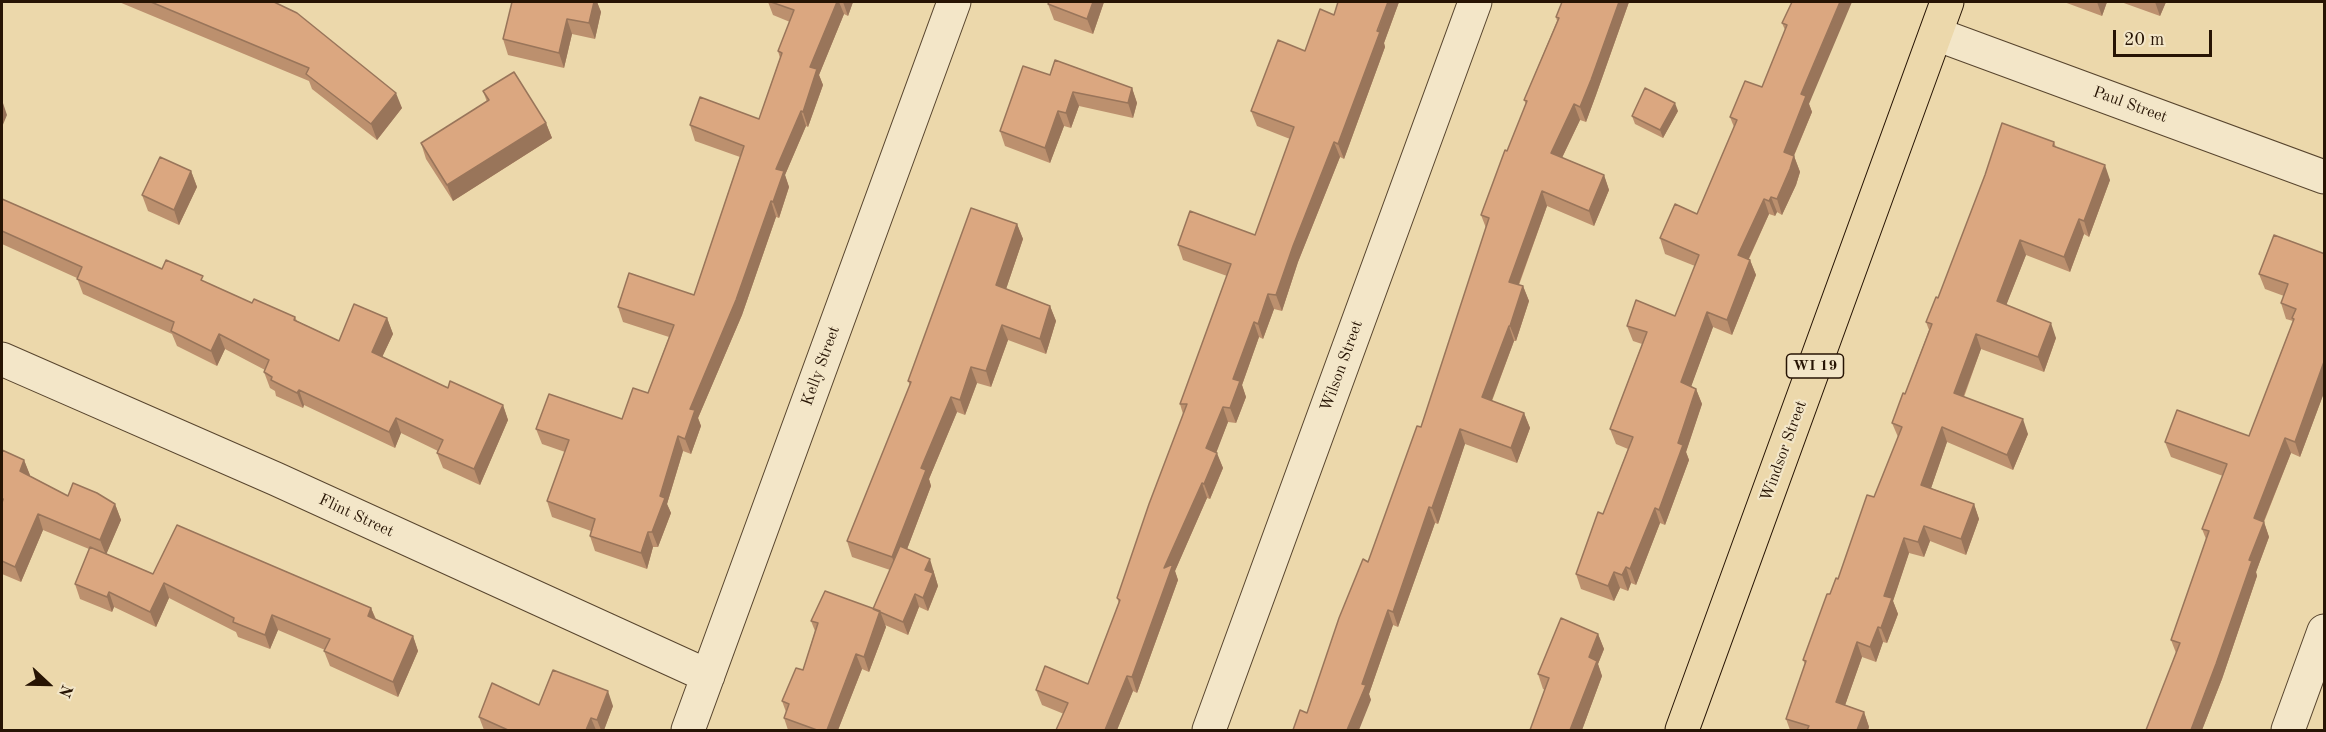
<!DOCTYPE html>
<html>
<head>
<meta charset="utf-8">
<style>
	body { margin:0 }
	#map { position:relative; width:2326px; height:732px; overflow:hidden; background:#ecd8ab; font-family:"Old Standard TT",serif }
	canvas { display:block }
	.frame { position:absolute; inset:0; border:3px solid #271404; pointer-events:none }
	.north { position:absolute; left:18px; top:654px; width:60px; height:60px; -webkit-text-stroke:4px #f3e6c8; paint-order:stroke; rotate:112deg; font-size:16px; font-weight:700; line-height:24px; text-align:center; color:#271404 }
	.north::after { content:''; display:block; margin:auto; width:21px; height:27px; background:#271404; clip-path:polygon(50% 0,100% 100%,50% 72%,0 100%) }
	.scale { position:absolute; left:2113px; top:30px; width:99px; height:27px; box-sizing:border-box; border:3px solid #271404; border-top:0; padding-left:8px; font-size:18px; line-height:21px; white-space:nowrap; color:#271404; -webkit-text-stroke:4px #f3e6c8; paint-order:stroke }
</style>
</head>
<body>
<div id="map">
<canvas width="2326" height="732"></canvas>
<div class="frame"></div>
<div class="north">N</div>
<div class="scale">20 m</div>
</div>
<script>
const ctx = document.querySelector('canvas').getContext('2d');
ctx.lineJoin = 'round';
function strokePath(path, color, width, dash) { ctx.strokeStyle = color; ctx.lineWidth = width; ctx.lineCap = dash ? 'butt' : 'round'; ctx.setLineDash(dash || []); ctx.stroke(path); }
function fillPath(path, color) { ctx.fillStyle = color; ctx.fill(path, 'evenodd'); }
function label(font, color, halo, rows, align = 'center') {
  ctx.font = font + ' "Old Standard TT",serif'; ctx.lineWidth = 4.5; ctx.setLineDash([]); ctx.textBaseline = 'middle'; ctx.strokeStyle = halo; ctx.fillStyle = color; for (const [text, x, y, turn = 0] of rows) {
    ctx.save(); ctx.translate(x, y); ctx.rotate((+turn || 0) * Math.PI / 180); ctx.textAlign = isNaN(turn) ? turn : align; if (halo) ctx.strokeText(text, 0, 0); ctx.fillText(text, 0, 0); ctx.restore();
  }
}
const street = new Path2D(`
	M 1936,34 L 2324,177
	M 2,359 L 276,479 L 708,676
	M 688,730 L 954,2
	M 1209,730 L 1475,2
	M 2288,730 L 2324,631`);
const primary = new Path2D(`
	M 1682,730 L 1947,2`);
const wall = new Path2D(`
	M 119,2 L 274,2 L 402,108 L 377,140 L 312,89 L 309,81 Z
	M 512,2 L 597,2 L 601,12 L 595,39 L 572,34 L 564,68 L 508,55 L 503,39 Z
	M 768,2 L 853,2 L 848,16 L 844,14 L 819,75 L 823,85 L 808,127 L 806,126 L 785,175 L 789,187 L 779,218 L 776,217 L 742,315 L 698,418 L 701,426 L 691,454 L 683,451 L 667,504 L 671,513 L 658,547 L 653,547 L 647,569 L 595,551 L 590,536 L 591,531 L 552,517 L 547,501 L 565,452 L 542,444 L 536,429 L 622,419 L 648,393 L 669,337 L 623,322 L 618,307 L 694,295 L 740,157 L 695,141 L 690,125 L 759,119 L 780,58 L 778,51 L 790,22 L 773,15 Z
	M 1049,2 L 1104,2 L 1093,34 L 1054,20 L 1048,4 Z
	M 1338,2 L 1399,2 L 1384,43 L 1385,47 L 1344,159 L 1340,157 L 1298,262 L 1282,311 L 1274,309 L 1263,339 L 1259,337 L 1242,385 L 1246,397 L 1236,423 L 1228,422 L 1216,452 L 1223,468 L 1210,499 L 1207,498 L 1175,571 L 1178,580 L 1137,693 L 1133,691 L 1117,730 L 1056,730 L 1064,714 L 1042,705 L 1036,690 L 1088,684 L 1119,603 L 1117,598 L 1183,414 L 1180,404 L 1227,276 L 1183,260 L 1178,245 L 1255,235 L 1290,139 L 1257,126 L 1251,111 L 1305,51 L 1334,15 Z
	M 1562,2 L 1629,2 L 1596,95 L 1586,122 L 1580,120 L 1562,158 L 1604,175 L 1609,190 L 1594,226 L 1547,206 L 1519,285 L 1523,286 L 1529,301 L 1516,341 L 1514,341 L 1492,401 L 1524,413 L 1530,428 L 1517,463 L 1465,444 L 1438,524 L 1435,523 L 1398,627 L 1393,625 L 1369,694 L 1371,700 L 1307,713 L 1368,562 L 1421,427 L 1486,228 L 1481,215 L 1526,104 L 1524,100 L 1557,21 L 1556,17 Z
	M 1792,2 L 1809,104 L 1812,112 L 1794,156 L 1800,172 L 1796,185 L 1782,215 L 1777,212 L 1775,216 L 1769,214 L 1749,259 L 1750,260 L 1756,275 L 1732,335 L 1713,327 L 1691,386 L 1696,389 L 1702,404 L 1686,452 L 1689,460 L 1665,525 L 1660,523 L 1636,585 L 1631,583 L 1628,591 L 1620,588 L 1614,601 L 1581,589 L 1576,574 L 1603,514 L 1628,449 L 1616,444 L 1610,429 L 1642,344 L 1633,341 L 1627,326 L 1675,316 L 1695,266 L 1665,254 L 1660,238 L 1697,214 L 1734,127 L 1730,117 L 1762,87 L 1785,30 L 1782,23 Z
	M 2064,2 L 2107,2 L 2102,16 Z
	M 2121,2 L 2166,2 L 2160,16 Z
	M 1050,75 L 1132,88 L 1137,103 L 1133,118 L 1079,106 L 1071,128 L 1064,126 L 1050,163 L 1005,146 L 1000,131 Z
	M 483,91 L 546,123 L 552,138 L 453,201 L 426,159 L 421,143 L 487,102 Z
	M 1678,111 L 1663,138 L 1635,124 L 1632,116 Z
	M 2054,142 L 2056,147 L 2110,180 L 2089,237 L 2084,234 L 2070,272 L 2026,255 L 2006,305 L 2056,338 L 2044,372 L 1981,349 L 1964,397 L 2028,434 L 2013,470 L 1947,442 L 1931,488 L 1974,504 L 1979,519 L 1966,555 L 1930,541 L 1924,557 L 1909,553 L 1893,601 L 1898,614 L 1887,643 L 1883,642 L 1876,662 L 1862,657 L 1845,705 L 1864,712 L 1869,727 L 1868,730 L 1790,730 L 1786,719 L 1805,664 L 1803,660 L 1830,594 L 1838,579 L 1874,497 L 1898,437 L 1892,423 L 1905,394 L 1929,330 L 1926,322 L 1938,298 Z
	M 191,171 L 197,187 L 179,225 L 148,211 L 142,195 Z
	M 2,199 L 162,269 L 205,282 L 252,303 L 295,317 L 297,321 L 339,341 L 387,318 L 393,334 L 382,357 L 448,388 L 503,405 L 508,420 L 480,485 L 443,468 L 437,453 L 438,451 L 401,433 L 395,448 L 304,405 L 303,408 L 276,396 L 275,391 L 270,388 L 264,372 L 265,370 L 225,349 L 217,366 L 177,346 L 172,334 L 83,294 L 77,278 L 2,244 Z
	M 1017,224 L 1023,239 L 1006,289 L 1050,306 L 1056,321 L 1046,354 L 1008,340 L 991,387 L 977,383 L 965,415 L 957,412 L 929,479 L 931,486 L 907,549 L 934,571 L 934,573 L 938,586 L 928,611 L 919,607 L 908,635 L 885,625 L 886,627 L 869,672 L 862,669 L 838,730 L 788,730 L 784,718 L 786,712 L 782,701 L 803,670 L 815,631 L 811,621 L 873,609 L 890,570 L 852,557 L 847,541 L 910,385 L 908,381 Z
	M 2325,254 L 2325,390 L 2300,457 L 2291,453 L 2264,522 L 2269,537 L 2256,572 L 2257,576 L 2222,679 L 2202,730 L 2146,730 L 2176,653 L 2171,640 L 2206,539 L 2202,529 L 2223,476 L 2171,457 L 2165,442 L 2249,436 L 2293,321 L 2286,319 L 2281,303 L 2284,296 L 2265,289 L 2259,274 Z
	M 2,450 L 24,460 L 30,476 L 68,496 L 115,504 L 121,520 L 106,554 L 153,574 L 371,608 L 376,619 L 413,636 L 418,651 L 398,697 L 330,666 L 324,651 L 325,650 L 278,630 L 270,649 L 238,637 L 236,632 L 169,598 L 156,627 L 114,607 L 112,612 L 80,599 L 75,584 L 89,549 L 43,530 L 21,582 L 2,574 Z
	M 1598,634 L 1604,649 L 1598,664 L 1602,676 L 1582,730 L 1530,730 L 1545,690 L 1543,689 L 1538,674 Z
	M 539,705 L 613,706 L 604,730 L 484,730 L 479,717 Z`);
const shadedWall = new Path2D(`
	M 594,2 L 597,2 L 601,12 L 595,39 L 589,23 Z
	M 837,2 L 839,2 L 844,14 L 819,75 L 823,85 L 808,127 L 803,112 L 810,67 Z
	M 843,2 L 853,2 L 848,16 Z
	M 1093,2 L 1104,2 L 1093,34 L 1087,19 Z
	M 1388,2 L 1399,2 L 1384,43 L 1385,47 L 1344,159 L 1338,144 Z
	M 1619,2 L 1629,2 L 1596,95 L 1586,122 L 1580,107 Z
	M 1840,2 L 1852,2 L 1809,104 L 1812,112 L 1789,167 L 1784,152 L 1801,94 Z
	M 2097,2 L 2107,2 L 2102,16 Z
	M 2155,2 L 2166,2 L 2160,16 Z
	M 567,19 L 572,34 L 564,68 L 559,53 Z
	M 1132,88 L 1137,103 L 1133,118 L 1128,103 Z
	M 1073,92 L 1079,106 L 1071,128 L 1066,113 Z
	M 396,93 L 402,108 L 377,140 L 371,124 Z
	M 2,100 L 7,115 L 2,127 Z
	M 1675,103 L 1678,111 L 1663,138 L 1660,130 Z
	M 1574,104 L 1580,120 L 1557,168 L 1551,153 Z
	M 801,111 L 806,126 L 785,175 L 789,187 L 779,218 L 773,202 L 776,169 Z
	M 1058,111 L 1064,126 L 1050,163 L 1045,148 Z
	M 546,123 L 552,138 L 453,201 L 447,185 Z
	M 1334,142 L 1340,157 L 1298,262 L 1282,311 L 1276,295 L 1293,246 Z
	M 1794,156 L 1800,172 L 1796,185 L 1782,215 L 1777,199 Z
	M 2105,165 L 2110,180 L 2089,237 L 2084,221 Z
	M 191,171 L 197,187 L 179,225 L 174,210 Z
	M 1604,175 L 1609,190 L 1594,226 L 1589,211 Z
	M 1542,191 L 1547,206 L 1514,297 L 1509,282 Z
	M 1771,197 L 1777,212 L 1775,216 L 1769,201 Z
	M 1764,199 L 1769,214 L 1743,271 L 1738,255 Z
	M 771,201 L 776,217 L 742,315 L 698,418 L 701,426 L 691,454 L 685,439 L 690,409 Z
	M 2079,219 L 2084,234 L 2070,272 L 2064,257 Z
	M 1017,224 L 1023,239 L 1002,301 L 996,285 Z
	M 2020,240 L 2026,255 L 2002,316 L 1997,301 Z
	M 1750,260 L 1756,275 L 1732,335 L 1727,320 Z
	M 1523,286 L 1529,301 L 1516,341 L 1510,326 Z
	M 1268,294 L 1274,309 L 1263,339 L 1258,324 Z
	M 1050,306 L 1056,321 L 1046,354 L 1040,339 Z
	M 1707,312 L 1713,327 L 1687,398 L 1681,382 Z
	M 387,318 L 393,334 L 377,368 L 372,352 Z
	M 1254,322 L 1259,337 L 1242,385 L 1246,397 L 1236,423 L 1230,408 L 1233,379 Z
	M 2051,323 L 2056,338 L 2044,372 L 2038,357 Z
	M 1002,325 L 1008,340 L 991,387 L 986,371 Z
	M 1509,326 L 1514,341 L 1487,413 L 1482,397 Z
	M 219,334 L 225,349 L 217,366 L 211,351 Z
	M 1976,334 L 1981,349 L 1959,408 L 1954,393 Z
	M 2325,359 L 2325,390 L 2300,457 L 2295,442 Z
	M 971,367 L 977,383 L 965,415 L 960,400 Z
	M 1696,389 L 1702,404 L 1686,452 L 1689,460 L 1665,525 L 1659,510 L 1678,443 Z
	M 299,390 L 304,405 L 303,408 L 297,393 Z
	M 951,397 L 957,412 L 929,479 L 931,486 L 898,573 L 892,557 L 921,468 Z
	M 503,405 L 508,420 L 480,485 L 474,469 Z
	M 1223,407 L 1228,422 L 1212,464 L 1206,448 Z
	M 1524,413 L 1530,428 L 1517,463 L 1511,448 Z
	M 396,418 L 401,433 L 395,448 L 389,432 Z
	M 2023,419 L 2028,434 L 2013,470 L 2007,455 Z
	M 1942,427 L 1947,442 L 1927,500 L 1921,485 Z
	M 1460,429 L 1465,444 L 1438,524 L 1432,508 Z
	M 678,436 L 683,451 L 667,504 L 671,513 L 658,547 L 652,532 L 660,496 Z
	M 2285,438 L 2291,453 L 2259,533 L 2254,518 Z
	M 1217,453 L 1223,468 L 1210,499 L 1204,484 Z
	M 24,460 L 30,475 L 26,486 L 20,471 Z
	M 1202,483 L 1207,498 L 1175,571 L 1178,580 L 1137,693 L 1132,677 L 1164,568 Z
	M 115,504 L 121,520 L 106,555 L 100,540 Z
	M 1974,504 L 1979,519 L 1966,555 L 1961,539 Z
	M 1429,507 L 1435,523 L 1398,627 L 1393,612 Z
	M 1655,508 L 1660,523 L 1636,585 L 1630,569 Z
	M 38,514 L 43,530 L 21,582 L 15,567 Z
	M 2264,522 L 2269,537 L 2256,572 L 2257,576 L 2222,679 L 2202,730 L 2191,730 L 2249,560 Z
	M 1924,526 L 1930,541 L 1924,557 L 1918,542 Z
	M 648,532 L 653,547 L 647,569 L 641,553 Z
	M 1904,538 L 1909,553 L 1893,601 L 1898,614 L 1887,643 L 1881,628 L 1884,596 Z
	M 930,559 L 938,586 L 928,611 L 923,598 L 925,570 Z
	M 1626,567 L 1631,583 L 1628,591 L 1622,575 Z
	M 1614,572 L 1620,588 L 1614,601 L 1608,586 Z
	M 164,583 L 169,598 L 156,627 L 150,612 Z
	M 109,592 L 114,607 L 112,612 L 107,597 Z
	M 915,594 L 919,607 L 908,635 L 903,622 Z
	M 371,608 L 377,623 L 368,616 Z
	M 1388,610 L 1393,625 L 1369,694 L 1371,700 L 1359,730 L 1347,730 L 1362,684 Z
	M 880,611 L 886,627 L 869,672 L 864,657 Z
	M 272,615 L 278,630 L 270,649 L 265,635 Z
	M 1878,627 L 1883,642 L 1876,662 L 1870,647 Z
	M 1598,634 L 1604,649 L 1598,664 L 1602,676 L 1582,730 L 1570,730 L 1589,657 Z
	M 413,636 L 418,651 L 398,697 L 393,682 Z
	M 1857,642 L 1862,657 L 1841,717 L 1836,702 Z
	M 856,654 L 862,669 L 838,730 L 827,730 Z
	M 1127,676 L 1133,691 L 1117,730 L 1105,730 Z
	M 608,691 L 613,706 L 604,730 L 601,730 L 597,720 Z
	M 1864,712 L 1869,727 L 1868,730 L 1857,730 Z
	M 591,718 L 596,730 L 586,730 Z`);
const building = new Path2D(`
	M 151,2 L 274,2 L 297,13 L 396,93 L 371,124 L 306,74 L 309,68 Z
	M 512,2 L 594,2 L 589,23 L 567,19 L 559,53 L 503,39 Z
	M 771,2 L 837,2 L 810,67 L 817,69 L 803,112 L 801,111 L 776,169 L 784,171 L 773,202 L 771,201 L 736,300 L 690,409 L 695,410 L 685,439 L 678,436 L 660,496 L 665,498 L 652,532 L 648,532 L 641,553 L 590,536 L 595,519 L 547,501 L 569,440 L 536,429 L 549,394 L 622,419 L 633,388 L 648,393 L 674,325 L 618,307 L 629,273 L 694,295 L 744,146 L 690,125 L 700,97 L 759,119 L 782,53 L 778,51 L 794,10 Z
	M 1049,2 L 1093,2 L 1087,19 L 1048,4 Z
	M 1338,2 L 1388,2 L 1377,31 L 1380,32 L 1338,144 L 1334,142 L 1293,246 L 1276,295 L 1268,294 L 1258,324 L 1254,322 L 1233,379 L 1240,381 L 1230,408 L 1223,407 L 1206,448 L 1217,453 L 1204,484 L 1202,483 L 1164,568 L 1173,564 L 1132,677 L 1127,676 L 1105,730 L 1056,730 L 1068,703 L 1036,690 L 1045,666 L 1088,684 L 1120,600 L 1117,598 L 1149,504 L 1187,404 L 1180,404 L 1231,264 L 1178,245 L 1190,211 L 1255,235 L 1294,127 L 1251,111 L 1278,40 L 1305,51 L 1320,9 L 1334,15 Z
	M 1562,2 L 1619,2 L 1591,80 L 1580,107 L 1574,104 L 1551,153 L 1604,175 L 1589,211 L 1542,191 L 1509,282 L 1523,286 L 1510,326 L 1509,326 L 1482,397 L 1524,413 L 1511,448 L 1460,429 L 1432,508 L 1429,507 L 1393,612 L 1388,610 L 1362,684 L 1366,685 L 1347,730 L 1293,730 L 1300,710 L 1307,713 L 1339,618 L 1363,559 L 1368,562 L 1417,426 L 1421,427 L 1489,218 L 1481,215 L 1505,150 L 1507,151 L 1527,101 L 1524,100 L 1559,18 L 1556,17 Z
	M 1792,2 L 1840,2 L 1801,94 L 1806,96 L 1784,152 L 1794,156 L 1790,169 L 1777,199 L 1771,197 L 1769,201 L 1764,199 L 1738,255 L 1750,260 L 1727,320 L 1707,312 L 1681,382 L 1696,389 L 1678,443 L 1683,445 L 1659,510 L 1655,508 L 1630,569 L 1626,567 L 1622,575 L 1614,572 L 1608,586 L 1576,574 L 1598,512 L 1603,514 L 1633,437 L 1610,429 L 1647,332 L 1627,326 L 1636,300 L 1675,316 L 1699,255 L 1660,238 L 1675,204 L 1697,214 L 1737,120 L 1730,117 L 1745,81 L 1762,87 L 1787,25 L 1782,23 Z
	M 1055,60 L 1132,88 L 1128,103 L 1073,92 L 1066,113 L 1058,111 L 1045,148 L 1000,131 L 1023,66 L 1050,75 Z
	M 514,72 L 546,123 L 447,185 L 421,143 L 489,100 L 483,91 Z
	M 1645,88 L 1675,103 L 1660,130 L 1632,116 Z
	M 2002,123 L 2054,142 L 2053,146 L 2105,165 L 2084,221 L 2079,219 L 2064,257 L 2020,240 L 1997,301 L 2051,323 L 2038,357 L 1976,334 L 1954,393 L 2023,419 L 2007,455 L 1942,427 L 1921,485 L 1974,504 L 1961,539 L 1924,526 L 1918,542 L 1904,538 L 1884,596 L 1892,598 L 1881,628 L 1878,627 L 1870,647 L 1857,642 L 1836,702 L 1864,712 L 1857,730 L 1807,730 L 1809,726 L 1786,719 L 1806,661 L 1803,660 L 1827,594 L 1830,594 L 1836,578 L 1838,579 L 1867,495 L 1874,497 L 1902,427 L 1892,423 L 1903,393 L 1905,394 L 1932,324 L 1926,322 L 1936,297 L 1938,298 L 1985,175 Z
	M 160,157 L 191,171 L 174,210 L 142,195 Z
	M 2,199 L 162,269 L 166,260 L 203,276 L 201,280 L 252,303 L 254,299 L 295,317 L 294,320 L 339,341 L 354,304 L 387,318 L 372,352 L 448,388 L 450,381 L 503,405 L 474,469 L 437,453 L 443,440 L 396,418 L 389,432 L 299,390 L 297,393 L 271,380 L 272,377 L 264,372 L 269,360 L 219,334 L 211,351 L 171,331 L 174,322 L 77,279 L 82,267 L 2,231 Z
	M 971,208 L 1017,224 L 996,285 L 1050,306 L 1040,339 L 1002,325 L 986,371 L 971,367 L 960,400 L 951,397 L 921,468 L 926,470 L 892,557 L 847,541 L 911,382 L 908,381 Z
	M 2274,235 L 2325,254 L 2325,359 L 2295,442 L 2285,438 L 2254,518 L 2264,522 L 2249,560 L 2252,561 L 2216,664 L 2191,730 L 2146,730 L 2180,643 L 2171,640 L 2209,531 L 2202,529 L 2227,464 L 2165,442 L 2177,410 L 2249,436 L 2294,319 L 2292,318 L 2296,309 L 2281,303 L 2288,284 L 2259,274 Z
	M 2,450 L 24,460 L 20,471 L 68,496 L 73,483 L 97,493 L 115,504 L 100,540 L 38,514 L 15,567 L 2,561 L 2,503 L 3,499 L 2,498 Z
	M 177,525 L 371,608 L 368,616 L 413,636 L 393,682 L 324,651 L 330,639 L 272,615 L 265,635 L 233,622 L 234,618 L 164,583 L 150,612 L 109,592 L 107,597 L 75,584 L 90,547 L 153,574 Z
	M 900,546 L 930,559 L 925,570 L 933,573 L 923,598 L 915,594 L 903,622 L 873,609 Z
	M 825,591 L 880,611 L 864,657 L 856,654 L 827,730 L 817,730 L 784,718 L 789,704 L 782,701 L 796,668 L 803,670 L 818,623 L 811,621 Z
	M 1561,618 L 1598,634 L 1589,657 L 1597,661 L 1570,730 L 1530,730 L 1549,678 L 1538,674 Z
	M 553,670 L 608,691 L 597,720 L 591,718 L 586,730 L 508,730 L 479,717 L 492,683 L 539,705 Z`);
const shields = [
	[1815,366,57]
];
const shieldNames = [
	["WI 19",1815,366]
];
const streetNames = [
	["Paul Street",2130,105,20],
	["Kelly Street",821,366,-70],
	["Wilson Street",1342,366,-70],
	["Windsor Street",1784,451,-70],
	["Flint Street",356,516,25]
];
strokePath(street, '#58452e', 35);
strokePath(primary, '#271404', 35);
strokePath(street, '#f3e6c8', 33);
strokePath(primary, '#ecd8ab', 33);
fillPath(wall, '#bc906e');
fillPath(shadedWall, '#99755a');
fillPath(building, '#dba780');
strokePath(building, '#99755a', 1.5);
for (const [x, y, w] of shields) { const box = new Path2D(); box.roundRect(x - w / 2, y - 12, w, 24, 4.5); ctx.fillStyle = '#f3e6c8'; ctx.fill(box); strokePath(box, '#271404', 1.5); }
label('bold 15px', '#271404', null, shieldNames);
label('16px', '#271404', '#f3e6c8', streetNames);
</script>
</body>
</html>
